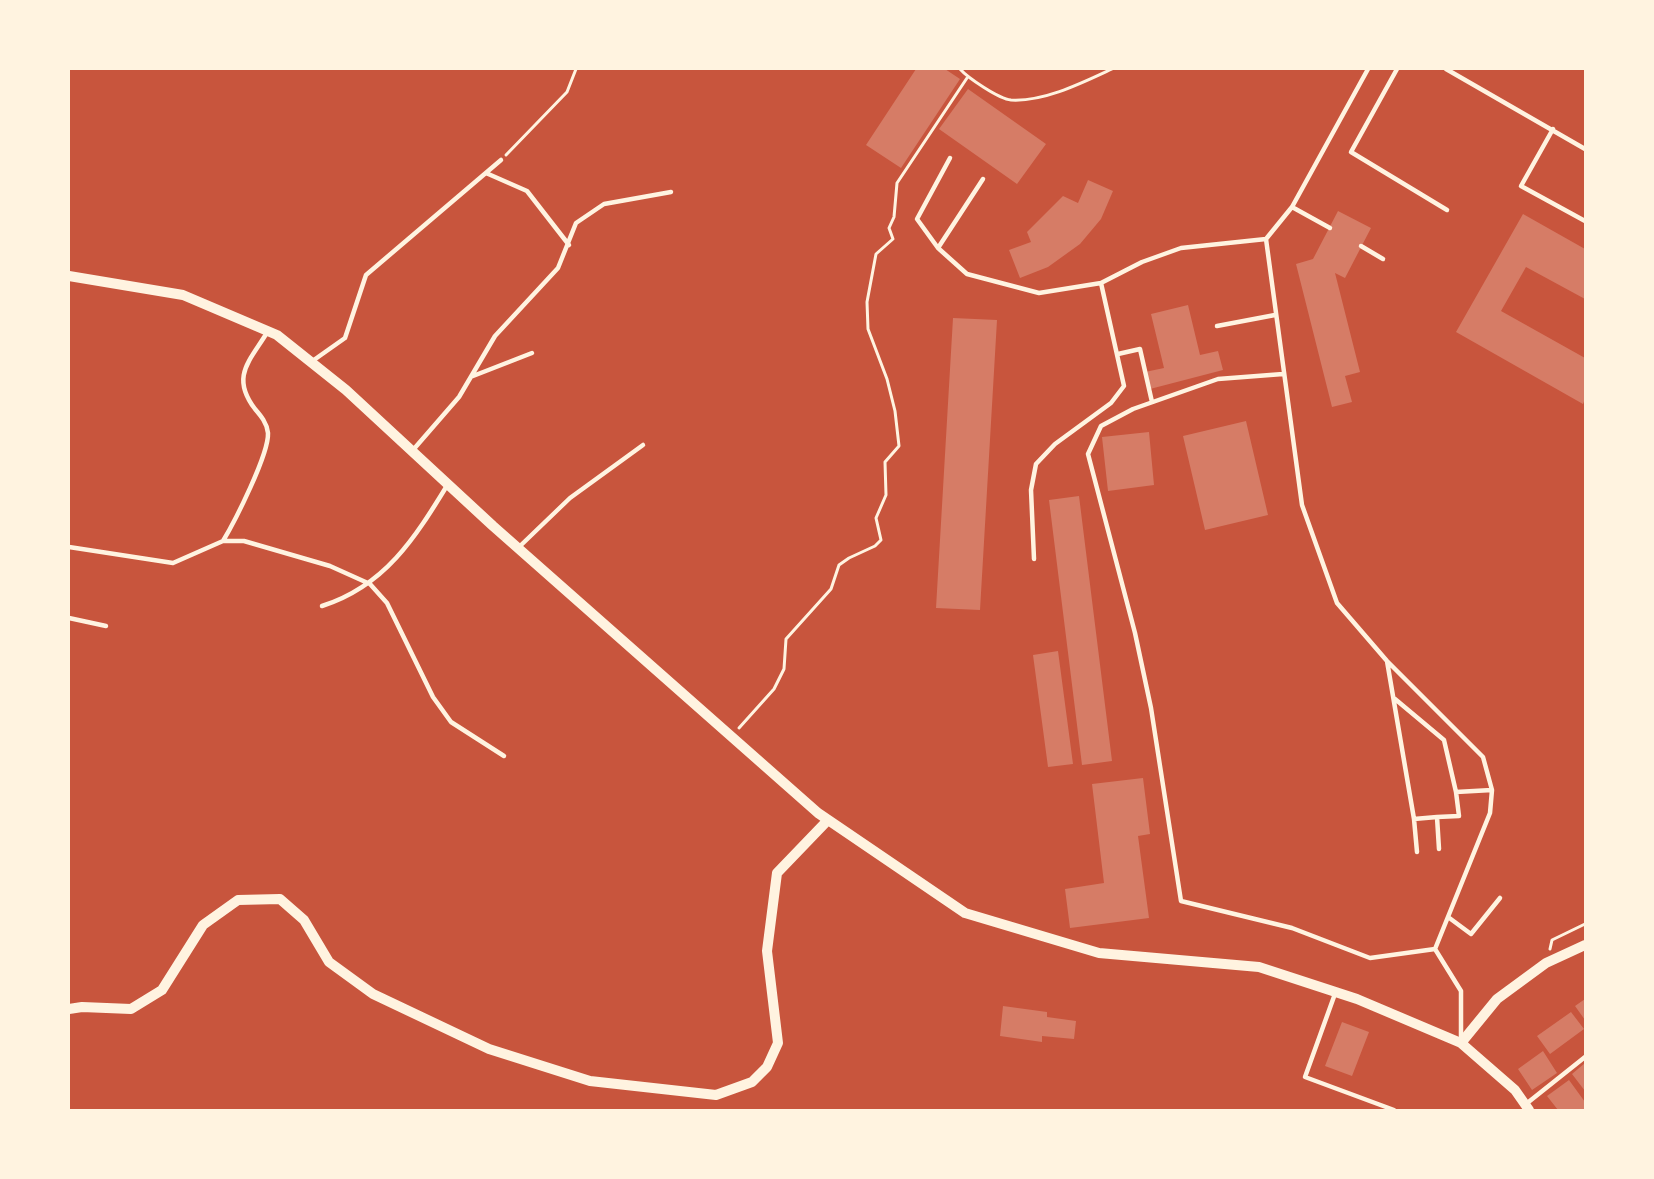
<!DOCTYPE html>
<html>
<head>
<meta charset="utf-8">
<style>
	body { margin:0 }
	#map { position:relative; width:1654px; height:1179px; overflow:hidden; background:#c8553d; font-family:"Fira Sans",sans-serif }
	canvas { display:block }
	.frame { position:absolute; inset:0; border:70px solid #fff3e0; pointer-events:none }
</style>
</head>
<body>
<div id="map">
<canvas width="1654" height="1179"></canvas>
<div class="frame"></div>
</div>
<script>
const ctx = document.querySelector('canvas').getContext('2d');
ctx.lineJoin = 'round';
function fillPath(path, color) { ctx.fillStyle = color; ctx.fill(path, 'evenodd'); }
function strokePath(path, color, width, dash) { ctx.strokeStyle = color; ctx.lineWidth = width; ctx.lineCap = dash ? 'butt' : 'round'; ctx.setLineDash(dash || []); ctx.stroke(path); }
const building = new Path2D(`
	M 916,69 L 945,69 L 960,79 L 901,168 L 866,145 Z
	M 968,89 L 1046,144 L 1017,184 L 939,129 Z
	M 1088,180 L 1113,191 L 1101,219 L 1080,244 L 1048,267 L 1020,278 L 1009,250 L 1031,242 L 1027,232 L 1063,196 L 1078,203 Z
	M 1338,211 L 1371,228 L 1345,278 L 1335,273 L 1360,372 L 1345,376 L 1352,402 L 1332,407 L 1296,264 L 1313,259 Z
	M 1523,214 L 1585,249 L 1585,299 L 1526,267 L 1501,311 L 1585,358 L 1585,399 L 1583,404 L 1456,332 Z
	M 1188,305 L 1200,355 L 1218,351 L 1223,370 L 1150,389 L 1145,372 L 1164,368 L 1151,314 Z
	M 953,318 L 997,320 L 980,610 L 936,608 Z
	M 1246,421 L 1268,515 L 1205,530 L 1183,436 Z
	M 1149,432 L 1154,485 L 1108,491 L 1102,437 Z
	M 1079,496 L 1112,761 L 1082,765 L 1049,500 Z
	M 1058,651 L 1073,764 L 1048,767 L 1033,655 Z
	M 1143,778 L 1150,834 L 1138,836 L 1149,918 L 1070,928 L 1065,889 L 1104,883 L 1092,784 Z
	M 1585,999 L 1585,1020 L 1575,1006 Z
	M 1003,1006 L 1047,1012 L 1047,1017 L 1076,1021 L 1074,1039 L 1042,1036 L 1042,1042 L 1000,1036 Z
	M 1571,1012 L 1584,1029 L 1550,1054 L 1537,1036 Z
	M 1342,1022 L 1369,1032 L 1352,1076 L 1325,1066 Z
	M 1543,1051 L 1557,1073 L 1532,1090 L 1518,1069 Z
	M 1585,1063 L 1585,1091 L 1572,1074 Z
	M 1569,1080 L 1585,1102 L 1585,1110 L 1558,1110 L 1547,1096 Z`);
const path = new Path2D(`
	M 960,69 C 968,78 999,99 1011,100 C 1044,102 1082,83 1112,69
	M 506,155 L 567,92 L 576,69
	M 739,728 L 774,689 L 784,669 L 786,639 L 831,589 L 839,565 L 849,558 L 875,546 L 881,540 L 876,518 L 886,495 L 885,462 L 899,446 L 895,411 L 887,379 L 868,329 L 867,302 L 876,254 L 893,239 L 889,228 L 894,217 L 897,183 L 967,78
	M 1550,949 L 1552,940 L 1585,924`);
const service = new Path2D(`
	M 1368,69 L 1292,207 L 1266,239 L 1302,505 L 1337,603 L 1387,661 L 1483,757 L 1492,790 L 1490,813 L 1435,949 L 1461,991 L 1461,1040
	M 1397,69 L 1351,152 L 1447,210
	M 1446,69 L 1585,149
	M 1553,129 L 1521,186 L 1585,221
	M 950,158 L 917,219 L 938,248 L 967,274 L 1039,293 L 1101,283
	M 486,173 L 527,191 L 569,245
	M 1292,207 L 1330,228
	M 1361,246 L 1383,259
	M 938,248 L 983,179
	M 1217,326 L 1275,315
	M 1118,354 L 1140,349 L 1152,402
	M 311,362 L 345,338 L 366,275 L 501,160
	M 1283,374 L 1218,379 L 1133,409 L 1101,426 L 1088,454 L 1135,633 L 1151,708 L 1181,901 L 1292,928 L 1370,958 L 1435,949
	M 473,376 L 532,353
	M 413,450 L 459,397 L 495,336 L 558,268 L 576,223 L 604,204 L 671,192
	M 223,541 C 235,521 269,454 268,433 C 267,423 261,416 255,409 C 230,376 250,361 268,331
	M 69,547 L 173,563 L 223,541 L 244,541 L 330,566 L 370,584 L 387,603 L 433,697 L 451,722 L 504,756
	M 518,548 L 570,498 L 643,445
	M 1034,559 L 1031,490 L 1036,464 L 1055,444 L 1111,403 L 1124,386 L 1101,283 L 1142,262 L 1181,248 L 1266,239
	M 322,606 C 385,586 415,538 448,484
	M 69,618 L 106,626
	M 1387,661 L 1414,819 L 1417,852
	M 1395,699 L 1444,740 L 1456,792
	M 1414,819 L 1437,817
	M 1439,849 L 1437,817 L 1459,816 L 1456,792 L 1492,790
	M 1448,917 L 1471,934 L 1500,898
	M 1336,991 L 1305,1077 L 1394,1110
	M 1526,1104 L 1585,1057`);
const tertiary = new Path2D(`
	M 69,276 L 183,295 L 277,335 L 346,390 L 493,526 L 818,813 L 965,913 L 1099,953 L 1259,967 L 1357,999 L 1461,1043 L 1515,1090 L 1529,1110
	M 69,1009 L 82,1007 L 131,1009 L 162,990 L 203,925 L 238,900 L 280,899 L 304,920 L 329,962 L 373,994 L 489,1049 L 590,1081 L 716,1095 L 752,1082 L 767,1067 L 778,1043 L 767,951 L 777,873 L 827,821
	M 1461,1043 L 1497,999 L 1546,963 L 1585,945`);
fillPath(building, '#d67c66');
strokePath(path, '#fff3e0', 3);
strokePath(service, '#fff3e0', 4.5);
strokePath(tertiary, '#fff3e0', 10);
</script>
</body>
</html>
